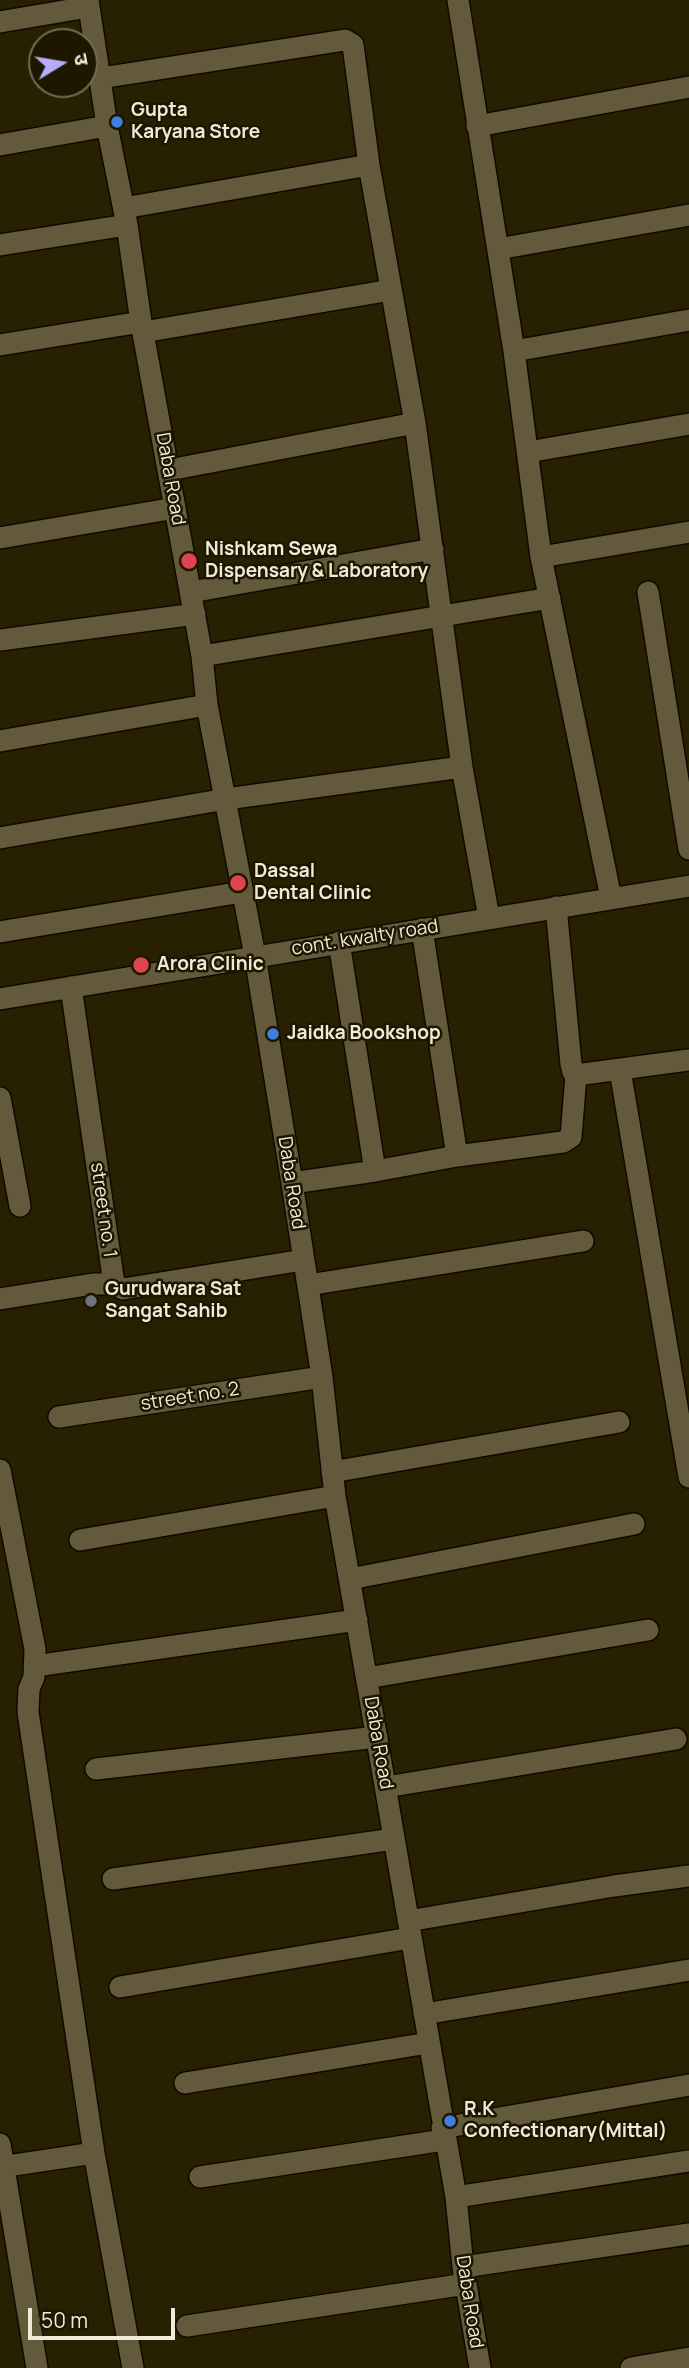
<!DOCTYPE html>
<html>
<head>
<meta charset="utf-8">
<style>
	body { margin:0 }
	#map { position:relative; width:689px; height:2368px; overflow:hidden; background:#282101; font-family:Manrope,"Noto Sans Devanagari",sans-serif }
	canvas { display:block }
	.north { position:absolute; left:28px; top:28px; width:70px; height:70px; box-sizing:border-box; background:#1e1700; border:2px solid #726c56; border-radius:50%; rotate:79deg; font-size:19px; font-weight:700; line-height:28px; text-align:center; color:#efebd8 }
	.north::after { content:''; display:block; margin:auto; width:24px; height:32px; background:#b6abf8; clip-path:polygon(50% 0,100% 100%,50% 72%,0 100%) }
	.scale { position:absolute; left:28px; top:2308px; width:147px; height:32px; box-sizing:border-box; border:4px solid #efebd8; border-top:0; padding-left:9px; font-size:21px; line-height:24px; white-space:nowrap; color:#efebd8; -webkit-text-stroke:5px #1e1700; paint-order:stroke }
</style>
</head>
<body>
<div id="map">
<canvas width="689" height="2368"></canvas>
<div class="north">उ</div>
<div class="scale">50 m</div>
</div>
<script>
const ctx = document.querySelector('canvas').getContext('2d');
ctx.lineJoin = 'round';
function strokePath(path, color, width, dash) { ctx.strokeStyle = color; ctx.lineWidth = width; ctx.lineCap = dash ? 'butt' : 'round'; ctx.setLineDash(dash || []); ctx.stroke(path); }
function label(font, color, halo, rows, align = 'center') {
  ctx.font = font + ' Manrope,sans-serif'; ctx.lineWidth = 5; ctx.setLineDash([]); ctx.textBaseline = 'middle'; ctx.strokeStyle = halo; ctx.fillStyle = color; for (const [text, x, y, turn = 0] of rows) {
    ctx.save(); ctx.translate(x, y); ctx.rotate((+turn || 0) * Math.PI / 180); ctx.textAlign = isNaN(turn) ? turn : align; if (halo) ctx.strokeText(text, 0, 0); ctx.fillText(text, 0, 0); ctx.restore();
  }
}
const street = new Path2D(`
	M 88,0 L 107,126 L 127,225 L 141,322 L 202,656 L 207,705 L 255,956 L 292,1183 L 322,1377 L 335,1496 L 456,2197 L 463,2267 L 480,2368
	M 458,0 L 514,351 L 541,557 L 611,898
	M 0,22 L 88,7
	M 101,78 L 345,40 L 353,45 L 369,165 L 415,423 L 462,767 L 489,918
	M 477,126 L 689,87
	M 0,145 L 107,126
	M 124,208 L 369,165
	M 0,245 L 127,225
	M 498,249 L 689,215
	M 143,332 L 391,290
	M 0,345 L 141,322
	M 514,351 L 689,320
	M 528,452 L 689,424
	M 169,470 L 415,423
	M 0,538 L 175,508
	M 541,557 L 689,532
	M 191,592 L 433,549
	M 648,592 L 689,849
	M 0,640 L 195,614
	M 202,656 L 550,598
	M 0,741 L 207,705
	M 0,838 L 226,799 L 462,767
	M 0,932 L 242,892
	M 71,987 L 114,1284 L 123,1289 L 303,1260
	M 0,999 L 689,886
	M 620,1070 L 689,1477
	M 576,1075 L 689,1060
	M 0,1098 L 20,1206
	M 457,1156 L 563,1142 L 571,1137 L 576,1075 L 573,1072 L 571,1064 L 556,907
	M 375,1171 L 457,1156 L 422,929
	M 292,1183 L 375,1171 L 339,942
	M 308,1285 L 583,1241
	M 0,1299 L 93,1284 L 114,1284
	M 59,1417 L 322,1377
	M 0,1470 L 35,1649 L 34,1677 L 29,1689 L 28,1712 L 94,2153 L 133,2368
	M 332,1472 L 619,1422
	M 80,1540 L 335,1496
	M 350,1579 L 634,1524
	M 35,1666 L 357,1620
	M 367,1678 L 648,1630
	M 96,1769 L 377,1737
	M 386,1787 L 676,1739
	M 113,1879 L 394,1839
	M 408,1921 L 614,1886 L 689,1876
	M 120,1987 L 410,1938
	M 424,2014 L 689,1970
	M 185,2083 L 428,2043
	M 442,2128 L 689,2085
	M 0,2144 L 37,2368
	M 0,2167 L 94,2153
	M 200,2177 L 444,2140
	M 456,2197 L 689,2161
	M 463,2267 L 689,2234
	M 187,2326 L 466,2284
	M 631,2368 L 689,2358`);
const markers = [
	[117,122,7,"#3f7fe0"],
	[189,561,9,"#e0444e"],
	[238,883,9,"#e0444e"],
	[141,965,9,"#e0444e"],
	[273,1034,7,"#3f7fe0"],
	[91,1301,7,"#6b7280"],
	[450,2121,7,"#3f7fe0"]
];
const poiNames = [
	["Gupta",131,111],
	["Karyana Store",131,133],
	["Nishkam Sewa",205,550],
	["Dispensary & Laboratory",205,572],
	["Dassal",254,872],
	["Dental Clinic",254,894],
	["Arora Clinic",157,965],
	["Jaidka Bookshop",287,1034],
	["Gurudwara Sat",105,1290],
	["Sangat Sahib",105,1312],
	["R.K",464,2110],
	["Confectionary(Mittal)",464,2132]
];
const streetNames = [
	["Daba Road",170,479,80],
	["cont. kwalty road",365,938,-9],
	["Daba Road",291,1183,81],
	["street no. 1",103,1210,82],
	["street no. 2",190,1397,-9],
	["Daba Road",378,1743,80],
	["Daba Road",469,2302,81]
];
strokePath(street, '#0f0a00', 24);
strokePath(street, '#625a3a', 21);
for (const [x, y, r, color] of markers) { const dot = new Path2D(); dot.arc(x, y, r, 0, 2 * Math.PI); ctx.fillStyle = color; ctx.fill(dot); strokePath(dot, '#1e1700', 2.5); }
label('bold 19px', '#efebd8', '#1e1700', poiNames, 'left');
label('19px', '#efebd8', '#1e1700', streetNames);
</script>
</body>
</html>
